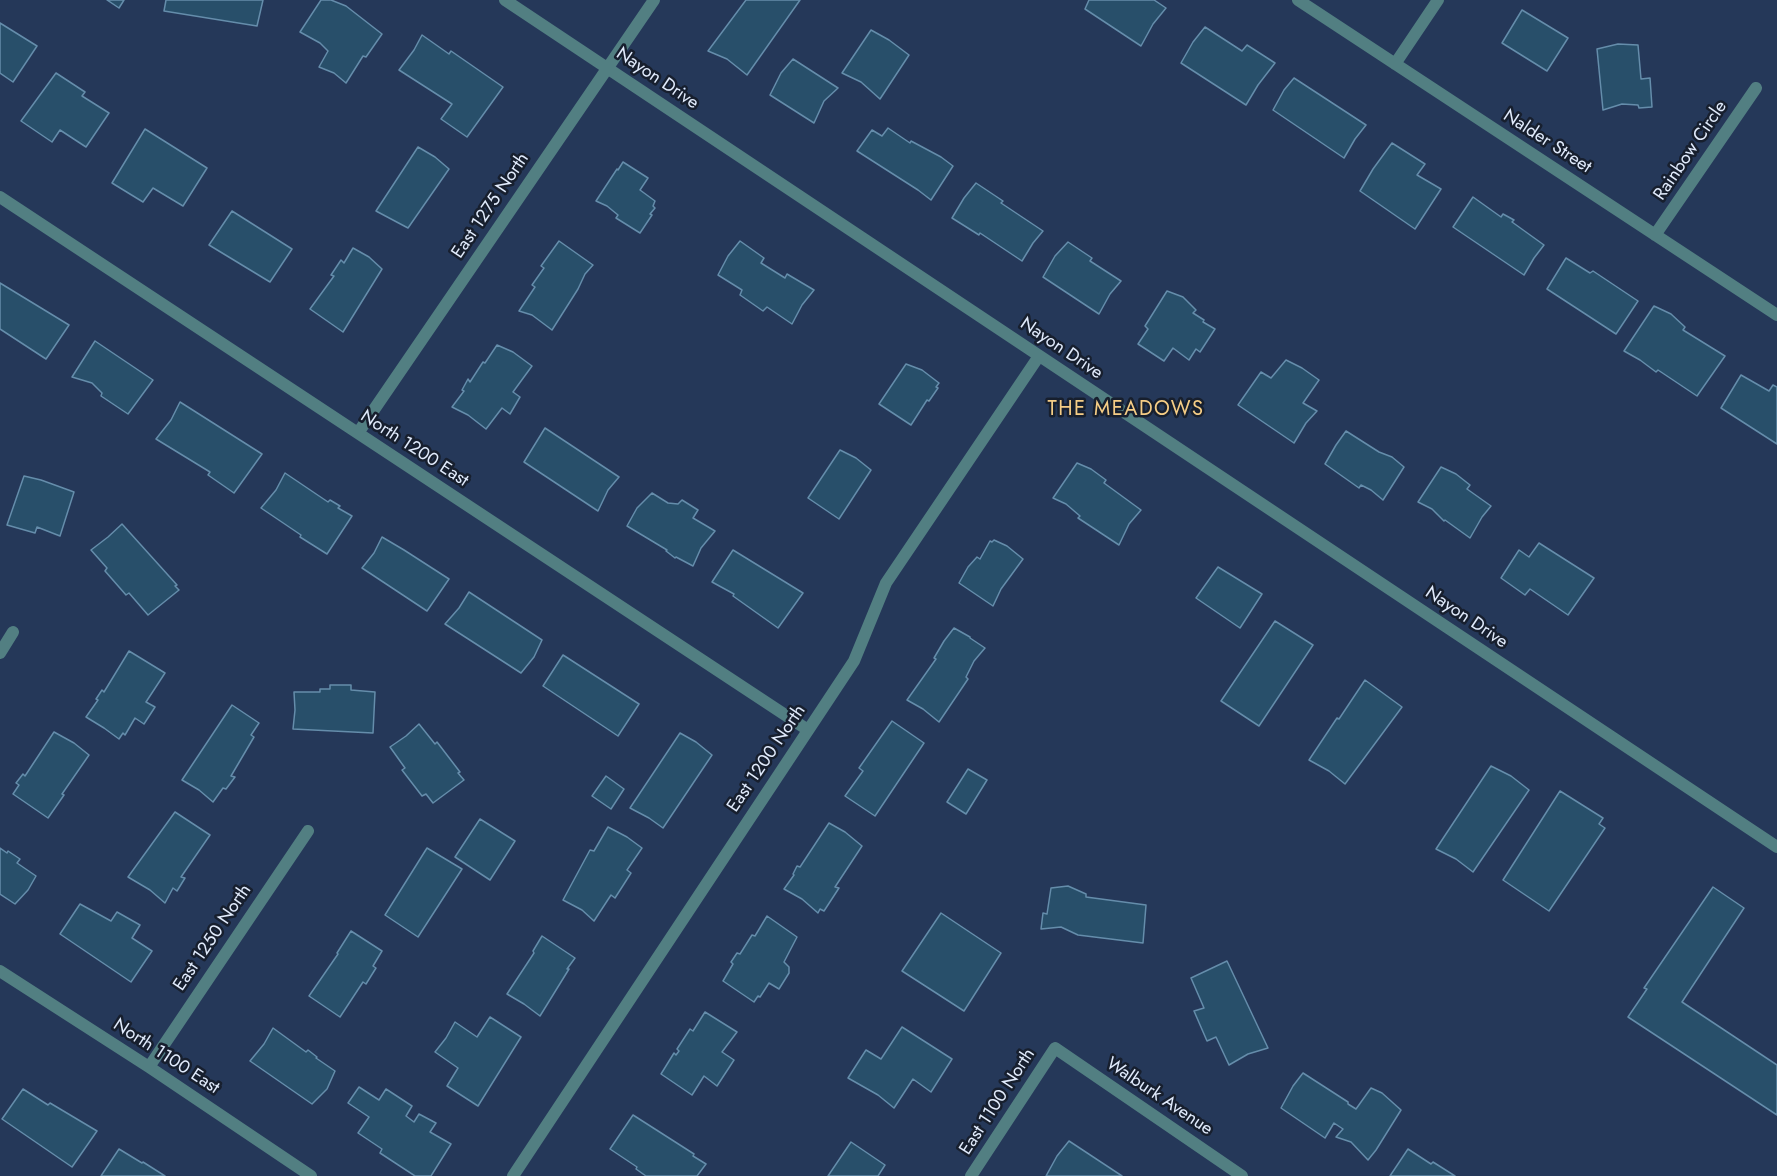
<!DOCTYPE html>
<html>
<head>
<meta charset="utf-8">
<style>
	body { margin:0 }
	canvas { display:block; background:#253859 }
</style>
</head>
<body>
<canvas width="1777" height="1176"></canvas>
<script>
const ctx = document.querySelector('canvas').getContext('2d');
ctx.lineJoin = 'round';
function fillPath(path, color) { ctx.fillStyle = color; ctx.fill(path, 'evenodd'); }
function strokePath(path, color, width, dash) { ctx.strokeStyle = color; ctx.lineWidth = width; ctx.lineCap = dash ? 'butt' : 'round'; ctx.setLineDash(dash || []); ctx.stroke(path); }
function label(font, color, halo, rows, align = 'center') {
  ctx.font = font + ' Jost,sans-serif'; ctx.lineWidth = 5; ctx.setLineDash([]); ctx.textBaseline = 'middle'; ctx.strokeStyle = halo; ctx.fillStyle = color; for (const [text, x, y, turn = 0] of rows) {
    ctx.save(); ctx.translate(x, y); ctx.rotate((+turn || 0) * Math.PI / 180); ctx.textAlign = isNaN(turn) ? turn : align; if (halo) ctx.strokeText(text, 0, 0); ctx.fillText(text, 0, 0); ctx.restore();
  }
}
const building = new Path2D(`
	M 107,0 L 124,0 L 119,8 Z
	M 166,0 L 263,0 L 257,26 L 164,11 Z
	M 321,0 L 331,0 L 346,6 L 382,34 L 366,57 L 363,56 L 346,83 L 334,73 L 319,67 L 328,51 L 320,43 L 300,32 Z
	M 746,0 L 800,0 L 747,75 L 727,59 L 708,51 Z
	M 1089,0 L 1154,0 L 1166,8 L 1153,24 L 1141,46 L 1085,9 Z
	M 1522,10 L 1568,38 L 1547,71 L 1502,43 Z
	M 0,23 L 37,46 L 13,82 L 0,73 Z
	M 1205,27 L 1242,51 L 1247,45 L 1275,63 L 1258,85 L 1246,105 L 1181,63 L 1193,42 Z
	M 871,30 L 889,40 L 909,55 L 880,99 L 861,82 L 842,73 Z
	M 422,35 L 449,54 L 451,51 L 503,87 L 467,137 L 441,119 L 452,104 L 399,70 L 414,50 Z
	M 1618,44 L 1638,45 L 1641,79 L 1650,78 L 1652,107 L 1639,108 L 1638,105 L 1622,104 L 1603,110 L 1597,49 Z
	M 793,59 L 838,88 L 824,101 L 814,123 L 770,95 L 781,73 Z
	M 56,73 L 85,92 L 82,96 L 109,113 L 86,147 L 60,130 L 52,142 L 21,121 Z
	M 1294,78 L 1366,125 L 1355,139 L 1344,158 L 1273,110 L 1284,90 Z
	M 888,128 L 910,143 L 911,141 L 941,157 L 953,166 L 931,200 L 918,190 L 857,151 L 872,130 L 882,136 Z
	M 145,129 L 207,168 L 183,206 L 153,188 L 143,202 L 112,183 Z
	M 1392,143 L 1425,164 L 1417,175 L 1441,189 L 1415,229 L 1360,191 L 1373,169 Z
	M 418,147 L 435,157 L 449,169 L 408,228 L 376,211 Z
	M 623,162 L 648,178 L 640,190 L 655,201 L 653,206 L 655,208 L 650,214 L 652,215 L 640,233 L 616,218 L 618,215 L 607,206 L 596,201 L 617,169 L 618,170 Z
	M 976,183 L 1003,201 L 1001,203 L 1043,231 L 1033,243 L 1022,261 L 980,233 L 979,235 L 952,218 L 964,198 Z
	M 1473,197 L 1501,217 L 1503,214 L 1514,220 L 1512,222 L 1544,245 L 1534,258 L 1524,275 L 1453,227 Z
	M 232,211 L 292,249 L 270,282 L 209,245 Z
	M 559,241 L 593,265 L 585,274 L 578,289 L 552,330 L 532,315 L 519,311 L 535,287 L 532,285 L 544,268 L 541,266 Z
	M 740,241 L 764,258 L 761,263 L 785,278 L 787,274 L 814,290 L 802,305 L 792,324 L 767,307 L 763,311 L 740,295 L 742,290 L 718,275 L 728,256 Z
	M 1068,242 L 1092,258 L 1090,261 L 1121,281 L 1110,294 L 1099,314 L 1043,277 L 1055,256 Z
	M 353,248 L 369,257 L 382,269 L 343,332 L 310,309 L 334,276 L 331,275 L 341,260 L 344,263 Z
	M 1566,258 L 1590,273 L 1593,271 L 1638,301 L 1616,334 L 1547,289 Z
	M 0,283 L 69,325 L 46,359 L 0,329 Z
	M 1167,291 L 1183,297 L 1196,310 L 1193,313 L 1204,320 L 1203,322 L 1215,329 L 1200,352 L 1196,349 L 1189,360 L 1173,348 L 1164,361 L 1138,344 L 1148,329 L 1145,326 Z
	M 1654,306 L 1671,314 L 1685,327 L 1683,330 L 1725,356 L 1697,396 L 1658,370 L 1656,372 L 1640,360 L 1624,351 Z
	M 95,341 L 153,380 L 128,414 L 101,396 L 102,393 L 92,383 L 72,377 Z
	M 497,345 L 513,352 L 532,366 L 513,392 L 520,397 L 510,414 L 502,408 L 486,429 L 468,415 L 452,407 L 464,391 L 462,390 L 468,379 L 470,382 L 483,362 L 485,363 Z
	M 1286,360 L 1302,368 L 1319,380 L 1303,403 L 1317,411 L 1306,423 L 1294,443 L 1238,405 L 1261,372 L 1271,378 Z
	M 906,364 L 922,370 L 939,383 L 936,387 L 938,388 L 929,401 L 927,400 L 911,425 L 879,404 Z
	M 1741,375 L 1769,391 L 1773,385 L 1777,387 L 1777,444 L 1721,408 Z
	M 180,402 L 262,454 L 234,493 L 208,475 L 210,472 L 156,439 L 171,420 Z
	M 545,428 L 619,477 L 608,490 L 598,511 L 524,462 Z
	M 1346,431 L 1379,452 L 1392,457 L 1404,467 L 1383,500 L 1371,490 L 1361,485 L 1359,488 L 1325,464 L 1336,445 Z
	M 840,450 L 856,458 L 871,470 L 839,519 L 808,498 Z
	M 1077,463 L 1091,469 L 1106,480 L 1104,483 L 1141,510 L 1129,524 L 1119,545 L 1078,518 L 1080,516 L 1066,504 L 1053,498 Z
	M 1441,467 L 1456,474 L 1470,485 L 1467,489 L 1491,506 L 1482,517 L 1470,538 L 1445,520 L 1444,521 L 1432,509 L 1418,502 Z
	M 285,473 L 328,502 L 330,500 L 340,506 L 338,508 L 352,516 L 327,554 L 300,537 L 301,535 L 261,508 L 276,490 Z
	M 24,476 L 41,480 L 74,492 L 60,536 L 37,527 L 35,533 L 7,525 Z
	M 652,493 L 668,503 L 678,504 L 682,500 L 698,510 L 693,518 L 715,531 L 701,548 L 693,566 L 676,557 L 675,558 L 666,551 L 667,550 L 627,526 L 637,508 Z
	M 122,524 L 177,585 L 175,586 L 179,590 L 148,615 L 129,593 L 126,595 L 105,571 L 107,568 L 91,550 L 108,537 Z
	M 382,537 L 404,550 L 449,579 L 427,611 L 362,568 L 374,553 Z
	M 994,540 L 1007,546 L 1023,559 L 1001,589 L 993,606 L 959,583 L 968,567 L 977,557 L 980,559 L 990,541 L 992,542 Z
	M 1539,543 L 1594,578 L 1568,615 L 1530,589 L 1525,595 L 1501,578 L 1519,550 L 1529,557 Z
	M 733,550 L 803,593 L 778,628 L 733,596 L 734,594 L 712,582 Z
	M 1218,567 L 1262,594 L 1240,628 L 1196,598 Z
	M 469,592 L 542,640 L 534,657 L 521,673 L 445,624 L 459,608 Z
	M 1275,621 L 1313,645 L 1259,726 L 1221,701 Z
	M 954,628 L 970,637 L 970,638 L 985,648 L 974,661 L 966,677 L 968,679 L 939,722 L 923,709 L 907,700 L 936,659 L 934,658 L 944,641 Z
	M 129,651 L 165,673 L 146,702 L 155,707 L 144,724 L 135,718 L 125,735 L 123,733 L 119,739 L 104,728 L 86,717 L 98,700 L 96,699 L 102,690 L 104,692 Z
	M 563,655 L 639,704 L 618,736 L 543,686 Z
	M 1365,680 L 1402,707 L 1345,784 L 1329,771 L 1309,760 L 1337,718 L 1339,719 Z
	M 330,685 L 351,685 L 351,690 L 375,692 L 373,733 L 293,729 L 295,710 L 294,692 L 320,692 L 320,689 L 330,689 Z
	M 232,705 L 259,723 L 251,735 L 254,737 L 231,776 L 235,777 L 226,789 L 223,788 L 213,802 L 199,790 L 182,780 Z
	M 892,721 L 924,743 L 875,816 L 845,796 L 863,771 L 859,768 Z
	M 419,724 L 435,744 L 437,742 L 460,772 L 458,773 L 464,780 L 433,803 L 426,794 L 422,796 L 402,770 L 405,768 L 390,747 L 406,736 Z
	M 54,732 L 74,743 L 89,755 L 62,794 L 64,795 L 48,818 L 13,794 L 19,785 L 16,783 L 23,774 L 25,776 Z
	M 680,733 L 696,742 L 712,755 L 663,828 L 649,818 L 630,808 Z
	M 1491,766 L 1511,776 L 1529,790 L 1473,872 L 1456,859 L 1436,849 Z
	M 968,769 L 987,780 L 966,814 L 947,802 Z
	M 606,776 L 624,789 L 611,809 L 592,796 Z
	M 1560,791 L 1603,818 L 1599,824 L 1605,828 L 1549,911 L 1503,880 Z
	M 175,812 L 210,835 L 181,877 L 185,878 L 177,891 L 173,888 L 165,903 L 150,890 L 128,877 Z
	M 480,819 L 515,841 L 490,880 L 455,857 Z
	M 829,823 L 845,832 L 862,846 L 835,887 L 839,888 L 824,911 L 820,909 L 818,913 L 802,899 L 784,889 L 794,875 L 793,874 L 797,866 L 800,867 Z
	M 608,827 L 627,837 L 642,848 L 627,870 L 631,873 L 624,884 L 615,898 L 611,895 L 594,921 L 582,910 L 563,900 L 590,850 L 594,851 Z
	M 0,848 L 7,853 L 8,851 L 20,859 L 17,863 L 36,876 L 28,890 L 15,904 L 0,894 Z
	M 427,848 L 462,869 L 418,937 L 385,915 Z
	M 1068,886 L 1086,894 L 1086,897 L 1146,905 L 1143,943 L 1078,935 L 1061,927 L 1041,929 L 1043,913 L 1047,914 L 1051,888 Z
	M 1713,887 L 1744,908 L 1682,1002 L 1777,1065 L 1777,1115 L 1628,1017 L 1647,989 L 1644,988 Z
	M 80,904 L 111,921 L 117,912 L 140,925 L 132,938 L 152,951 L 131,982 L 60,934 Z
	M 941,913 L 1001,953 L 964,1011 L 902,971 Z
	M 767,916 L 797,937 L 784,962 L 789,967 L 789,973 L 779,989 L 769,983 L 760,997 L 758,996 L 754,1002 L 723,981 L 733,964 L 731,962 L 737,953 L 740,954 L 752,935 L 755,936 Z
	M 351,931 L 382,951 L 373,966 L 376,968 L 366,984 L 363,982 L 340,1017 L 309,996 L 338,954 L 337,953 Z
	M 542,936 L 575,958 L 567,969 L 569,969 L 540,1016 L 524,1004 L 507,994 L 534,953 L 533,951 Z
	M 1227,961 L 1268,1048 L 1248,1054 L 1229,1065 L 1216,1037 L 1207,1041 L 1194,1011 L 1204,1008 L 1191,978 Z
	M 705,1012 L 737,1032 L 722,1052 L 734,1060 L 717,1086 L 704,1076 L 692,1095 L 661,1074 L 674,1053 L 676,1055 L 679,1051 L 677,1049 L 690,1029 L 693,1031 Z
	M 490,1017 L 521,1037 L 478,1106 L 447,1086 L 458,1068 L 435,1052 L 446,1038 L 455,1022 L 477,1037 Z
	M 902,1027 L 952,1059 L 931,1092 L 913,1079 L 894,1108 L 878,1095 L 848,1078 L 866,1050 L 881,1059 Z
	M 273,1028 L 306,1052 L 308,1050 L 317,1057 L 316,1058 L 335,1071 L 327,1089 L 312,1104 L 250,1061 L 264,1044 Z
	M 1303,1073 L 1348,1102 L 1348,1104 L 1356,1109 L 1371,1088 L 1382,1093 L 1401,1110 L 1376,1150 L 1368,1160 L 1351,1142 L 1336,1137 L 1343,1129 L 1334,1123 L 1325,1138 L 1281,1108 L 1293,1086 Z
	M 359,1087 L 379,1100 L 386,1089 L 412,1106 L 406,1116 L 414,1122 L 419,1114 L 436,1123 L 430,1132 L 451,1144 L 431,1176 L 415,1176 L 380,1153 L 382,1149 L 358,1133 L 369,1117 L 348,1103 Z
	M 23,1089 L 48,1105 L 50,1103 L 97,1131 L 72,1167 L 2,1119 Z
	M 633,1115 L 694,1154 L 693,1156 L 706,1164 L 697,1176 L 646,1176 L 636,1169 L 637,1167 L 610,1149 Z
	M 1069,1141 L 1122,1176 L 1046,1176 L 1057,1156 Z
	M 851,1142 L 885,1165 L 878,1176 L 828,1176 Z
	M 119,1149 L 142,1163 L 143,1162 L 165,1176 L 101,1176 Z
	M 1408,1149 L 1431,1164 L 1433,1162 L 1455,1176 L 1390,1176 Z`);
const street = new Path2D(`
	M 505,0 L 1777,847
	M 1298,0 L 1777,315
	M 1395,64 L 1438,0
	M 0,197 L 808,730
	M 1655,235 L 1756,88
	M 358,433 L 654,0
	M 0,653 L 13,632
	M 0,971 L 149,1067 L 311,1176
	M 149,1067 L 308,831
	M 513,1176 L 854,661 L 886,583 L 1039,356
	M 971,1176 L 1055,1048 L 1242,1176`);
const streetNames = [
	["Nayon Drive",657,79,34],
	["Nalder Street",1547,142,33],
	["Rainbow Circle",1691,151,-56],
	["East 1275 North",491,206,-56],
	["Nayon Drive",1061,349,34],
	["North 1200 East",414,449,33],
	["Nayon Drive",1466,618,34],
	["East 1200 North",767,759,-56],
	["East 1250 North",213,938,-56],
	["North 1100 East",166,1057,33],
	["Walburk Avenue",1159,1097,34],
	["East 1100 North",998,1102,-57]
];
const neighbourhoodNames = [
	["THE MEADOWS",1126,410]
];
fillPath(building, '#284f6a');
strokePath(building, '#658dab', 1.5);
strokePath(street, '#527f82', 12);
label('18px', '#e1ebfc', '#171f2e', streetNames);
ctx.letterSpacing = '1.5px';
label('20px', '#f5cd86', '#171f2e', neighbourhoodNames);
ctx.letterSpacing = '0px';
</script>
</body>
</html>
